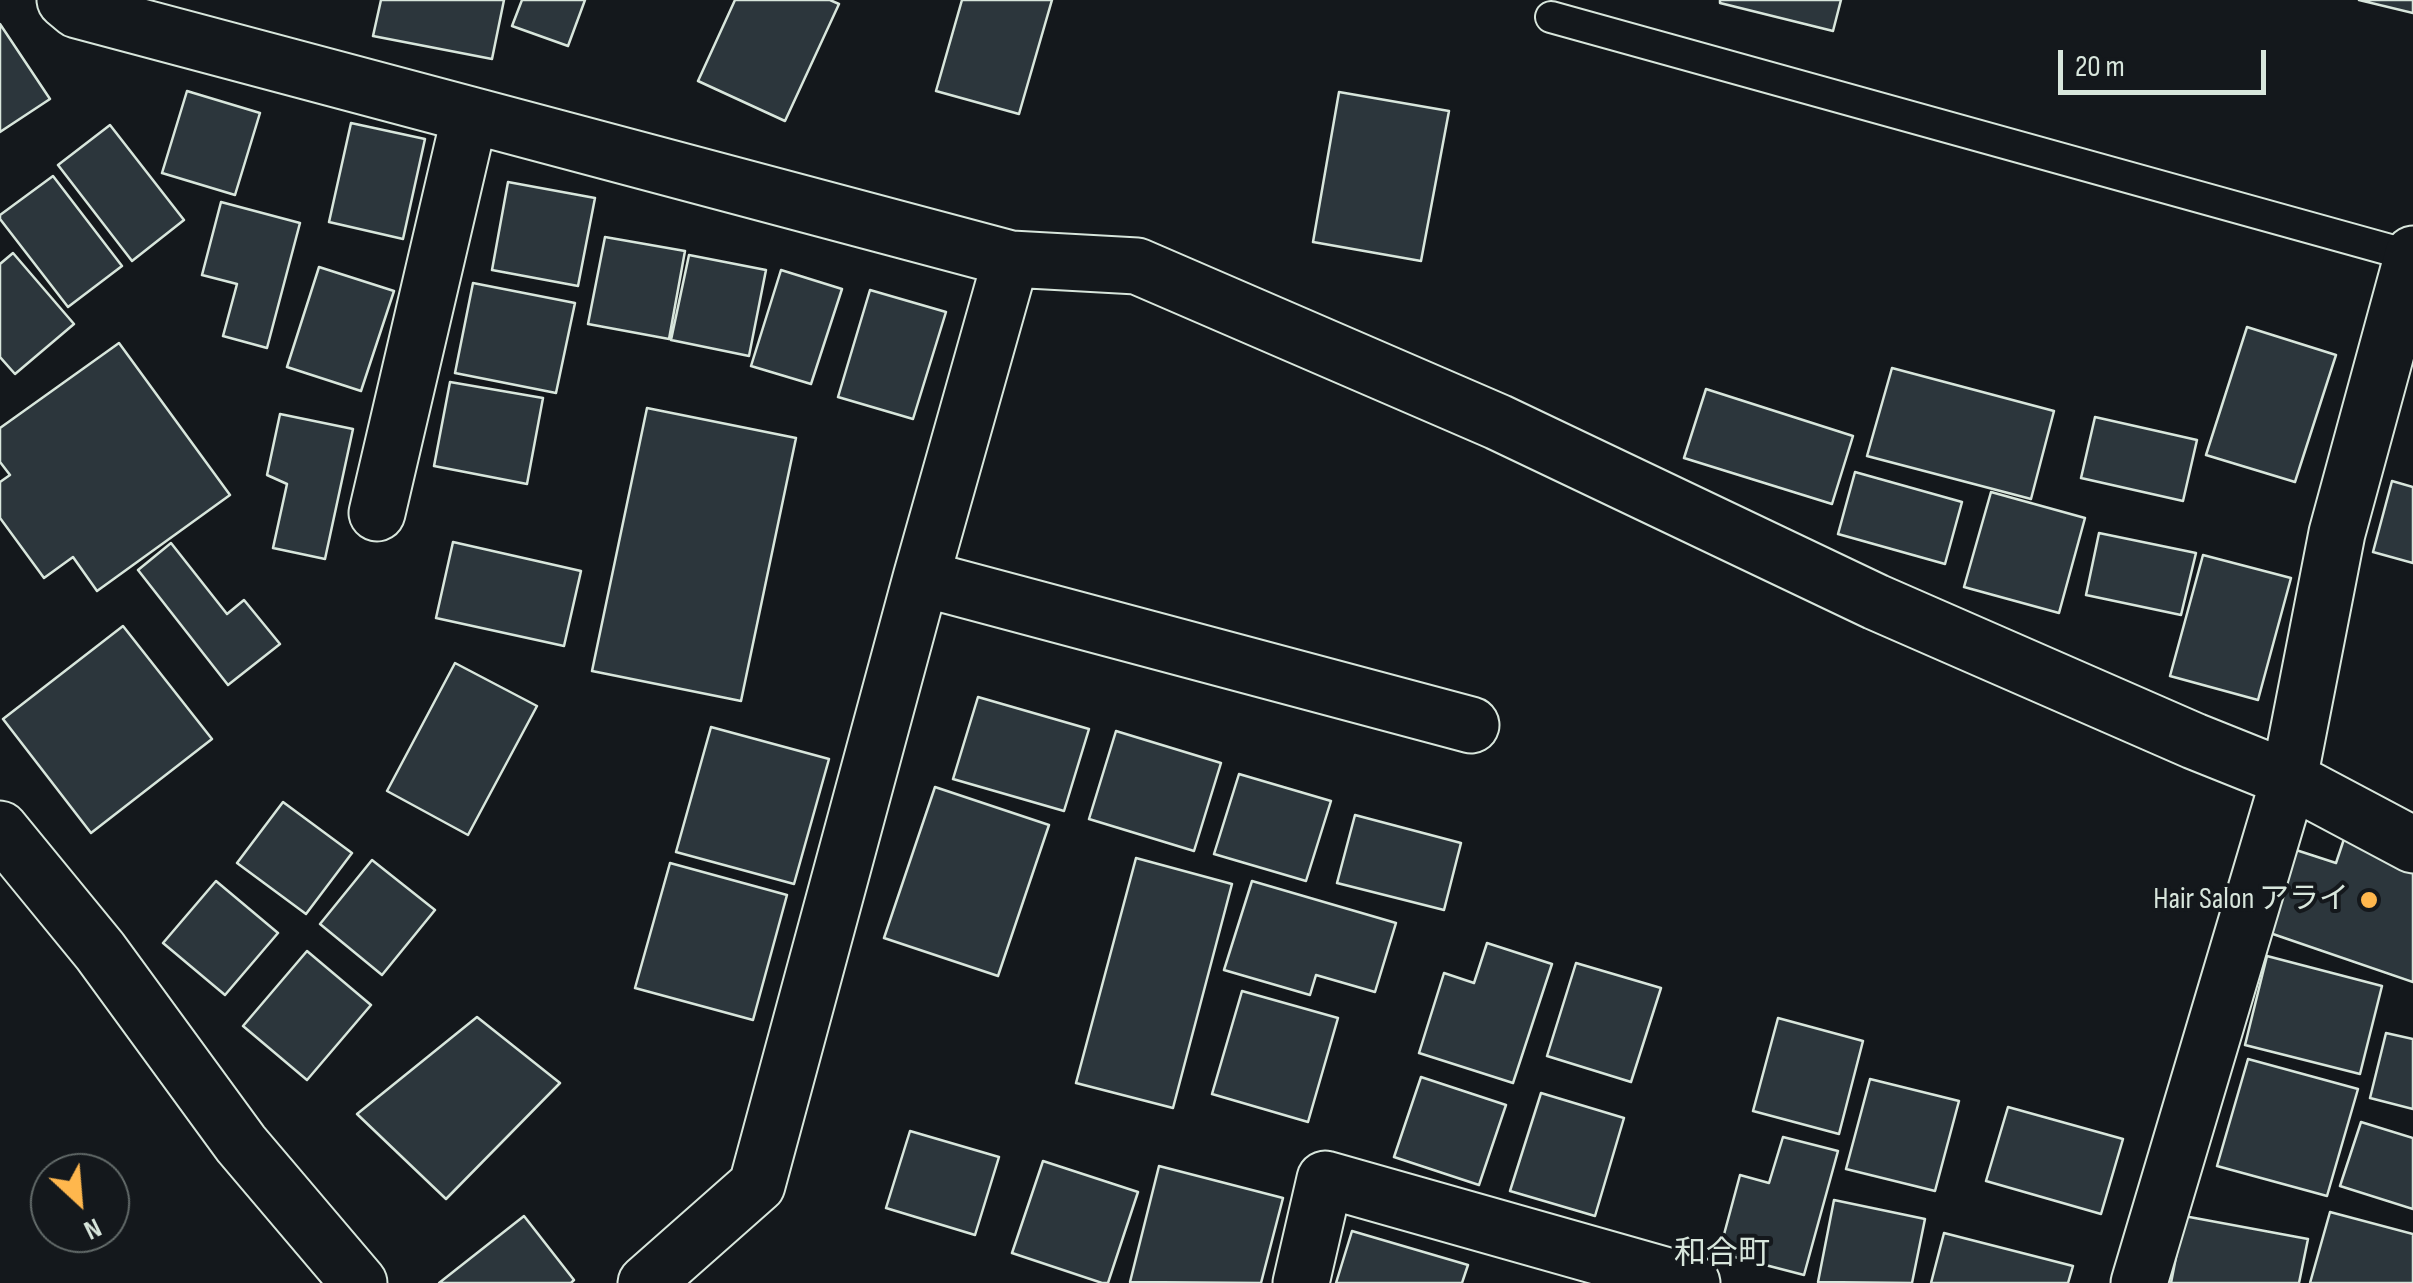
<!DOCTYPE html>
<html>
<head>
<meta charset="utf-8">
<style>
	body { margin:0 }
	#map { position:relative; width:2413px; height:1283px; overflow:hidden; background:#14181c; font-family:"Sofia Sans Condensed",sans-serif }
	canvas { display:block }
	.north { position:absolute; left:30px; top:1153px; width:100px; height:100px; box-sizing:border-box; background:#14181c; border:2px solid #626a69; border-radius:50%; rotate:154deg; font-size:28px; font-weight:700; line-height:40px; text-align:center; color:#d8e6dc }
	.north::after { content:''; display:block; margin:auto; width:35px; height:45px; background:#ffb74d; clip-path:polygon(50% 0,100% 100%,50% 72%,0 100%) }
	.scale { position:absolute; left:2058px; top:50px; width:208px; height:45px; box-sizing:border-box; border:5px solid #d8e6dc; border-top:0; padding-left:12px; font-size:30px; line-height:35px; white-space:nowrap; color:#d8e6dc; -webkit-text-stroke:8px #14181c; paint-order:stroke }
</style>
</head>
<body>
<div id="map">
<canvas width="2413" height="1283"></canvas>
<div class="north">N</div>
<div class="scale">20 m</div>
</div>
<script>
const ctx = document.querySelector('canvas').getContext('2d');
ctx.lineJoin = 'round';
function fillPath(path, color) { ctx.fillStyle = color; ctx.fill(path, 'evenodd'); }
function strokePath(path, color, width, dash) { ctx.strokeStyle = color; ctx.lineWidth = width; ctx.lineCap = dash ? 'butt' : 'round'; ctx.setLineDash(dash || []); ctx.stroke(path); }
function label(font, color, halo, rows, align = 'center') {
  ctx.font = font + ' "Sofia Sans Condensed","Noto Sans JP",sans-serif'; ctx.lineWidth = 8; ctx.setLineDash([]); ctx.textBaseline = 'middle'; ctx.strokeStyle = halo; ctx.fillStyle = color; for (const [text, x, y, turn = 0] of rows) {
    ctx.save(); ctx.translate(x, y); ctx.rotate((+turn || 0) * Math.PI / 180); ctx.textAlign = isNaN(turn) ? turn : align; if (halo) ctx.strokeText(text, 0, 0); ctx.fillText(text, 0, 0); ctx.restore();
  }
}
const building = new Path2D(`
	M 381,0 L 504,0 L 492,59 L 373,36 Z
	M 522,0 L 585,0 L 568,46 L 512,26 Z
	M 735,0 L 830,0 L 839,4 L 785,121 L 698,81 Z
	M 962,0 L 1052,0 L 1019,114 L 936,91 Z
	M 1720,0 L 1841,0 L 1833,31 L 1720,3 Z
	M 2359,0 L 2413,0 L 2413,13 Z
	M 0,24 L 50,99 L 0,132 Z
	M 187,91 L 260,113 L 235,195 L 162,173 Z
	M 1339,92 L 1449,111 L 1421,261 L 1313,242 Z
	M 351,123 L 425,139 L 403,239 L 329,222 Z
	M 110,125 L 184,220 L 132,261 L 58,165 Z
	M 53,176 L 122,266 L 68,307 L 0,219 L 0,215 Z
	M 508,182 L 595,198 L 578,286 L 492,270 Z
	M 221,202 L 300,223 L 267,348 L 223,336 L 237,284 L 202,275 Z
	M 605,237 L 685,251 L 669,339 L 588,324 Z
	M 13,253 L 74,324 L 15,374 L 0,357 L 0,264 Z
	M 689,255 L 766,270 L 749,356 L 671,340 Z
	M 319,267 L 394,291 L 361,391 L 287,367 Z
	M 781,270 L 842,289 L 811,384 L 751,366 Z
	M 473,283 L 575,303 L 556,393 L 455,373 Z
	M 870,290 L 946,312 L 913,419 L 838,397 Z
	M 2247,327 L 2336,355 L 2295,482 L 2206,455 Z
	M 119,343 L 230,495 L 97,591 L 73,557 L 44,578 L 0,518 L 0,482 L 10,475 L 0,462 L 0,428 Z
	M 1892,368 L 2054,411 L 2031,499 L 1867,456 Z
	M 450,382 L 543,398 L 527,484 L 434,466 Z
	M 1706,389 L 1853,436 L 1832,504 L 1684,458 Z
	M 647,408 L 796,438 L 741,701 L 592,671 Z
	M 280,414 L 353,429 L 325,559 L 273,548 L 287,484 L 267,475 Z
	M 2095,417 L 2197,440 L 2183,501 L 2081,478 Z
	M 1855,472 L 1962,502 L 1945,564 L 1838,534 Z
	M 2392,481 L 2413,487 L 2413,563 L 2373,552 Z
	M 1991,492 L 2085,518 L 2059,613 L 1964,587 Z
	M 2099,533 L 2196,553 L 2181,615 L 2086,595 Z
	M 453,542 L 581,571 L 564,646 L 436,618 Z
	M 171,543 L 227,614 L 244,600 L 280,644 L 228,685 L 138,570 Z
	M 2203,555 L 2291,578 L 2258,700 L 2170,676 Z
	M 123,626 L 212,739 L 91,833 L 3,719 Z
	M 455,663 L 537,706 L 468,835 L 387,791 Z
	M 978,697 L 1089,729 L 1064,811 L 953,779 Z
	M 711,727 L 829,759 L 794,884 L 676,852 Z
	M 1116,731 L 1221,763 L 1194,851 L 1089,819 Z
	M 1239,774 L 1331,801 L 1306,881 L 1214,854 Z
	M 935,787 L 1049,825 L 998,976 L 884,938 Z
	M 283,802 L 352,853 L 306,914 L 237,863 Z
	M 1355,815 L 1461,843 L 1444,910 L 1337,883 Z
	M 2346,833 L 2413,856 L 2413,982 L 2267,932 L 2296,850 L 2336,863 Z
	M 1136,858 L 1232,884 L 1173,1108 L 1076,1083 Z
	M 372,860 L 435,910 L 382,975 L 320,924 Z
	M 670,863 L 787,895 L 753,1020 L 635,988 Z
	M 216,881 L 278,933 L 225,995 L 163,943 Z
	M 1252,881 L 1396,923 L 1375,992 L 1316,975 L 1310,995 L 1224,970 Z
	M 1487,943 L 1552,964 L 1513,1083 L 1419,1053 L 1444,973 L 1474,983 Z
	M 307,951 L 371,1005 L 307,1080 L 243,1026 Z
	M 2267,956 L 2382,986 L 2360,1074 L 2245,1045 Z
	M 1576,963 L 1661,988 L 1631,1082 L 1547,1056 Z
	M 1242,991 L 1338,1018 L 1308,1122 L 1212,1094 Z
	M 477,1017 L 560,1083 L 446,1199 L 357,1114 Z
	M 1778,1018 L 1863,1041 L 1839,1134 L 1753,1111 Z
	M 2386,1033 L 2413,1039 L 2413,1109 L 2370,1098 Z
	M 2248,1059 L 2358,1089 L 2327,1196 L 2217,1166 Z
	M 1421,1077 L 1506,1105 L 1479,1185 L 1394,1157 Z
	M 1870,1079 L 1959,1101 L 1935,1191 L 1846,1169 Z
	M 1541,1093 L 1624,1118 L 1595,1216 L 1510,1191 Z
	M 2008,1107 L 2123,1139 L 2101,1214 L 1986,1181 Z
	M 2361,1122 L 2413,1138 L 2413,1209 L 2340,1186 Z
	M 910,1131 L 999,1157 L 975,1235 L 886,1208 Z
	M 1783,1137 L 1838,1151 L 1804,1275 L 1719,1253 L 1740,1175 L 1769,1183 Z
	M 1043,1161 L 1138,1192 L 1108,1283 L 1102,1283 L 1012,1253 Z
	M 1159,1166 L 1283,1198 L 1261,1283 L 1130,1282 Z
	M 1834,1200 L 1925,1219 L 1912,1283 L 1818,1282 Z
	M 2330,1212 L 2413,1234 L 2413,1283 L 2310,1283 Z
	M 524,1216 L 574,1280 L 571,1283 L 439,1283 Z
	M 2184,1216 L 2308,1239 L 2299,1283 L 2171,1283 Z
	M 1352,1231 L 1468,1265 L 1462,1283 L 1336,1283 Z
	M 1944,1233 L 2073,1266 L 2068,1283 L 1931,1283 Z`);
const lane = new Path2D(`
	M 1551,17 L 2412,256`);
const street = new Path2D(`
	M 65,0 L 77,10 L 1011,259 L 1137,266 L 1498,422 L 1876,602 L 2194,741 L 2289,779 L 2413,845
	M 377,513 L 470,115
	M 921,578 L 1471,725
	M 0,829 L 100,951 L 241,1144 L 359,1283
	M 646,1283 L 757,1185 L 921,578 L 1011,259
	M 1301,1283 L 1325,1179 L 1692,1283
	M 2139,1283 L 2289,779 L 2337,533 L 2413,254`);
const markers = [
	[2369,900,10,"#ffb74d"]
];
const poiNames = [
	["Hair Salon アライ",2349,900]
];
const neighbourhoodNames = [
	["和合町",1722,1255]
];
fillPath(building, '#2c363c');
strokePath(building, '#d8e6dc', 2.5);
strokePath(lane, '#d8e6dc', 34);
strokePath(street, '#d8e6dc', 59);
strokePath(lane, '#14181c', 30);
strokePath(street, '#14181c', 55);
for (const [x, y, r, color] of markers) { const dot = new Path2D(); dot.arc(x, y, r, 0, 2 * Math.PI); ctx.fillStyle = color; ctx.fill(dot); strokePath(dot, '#14181c', 4); }
label('30px', '#d8e6dc', '#14181c', poiNames, 'right');
label('32px', '#d8e6dc', '#14181c', neighbourhoodNames);
</script>
</body>
</html>
